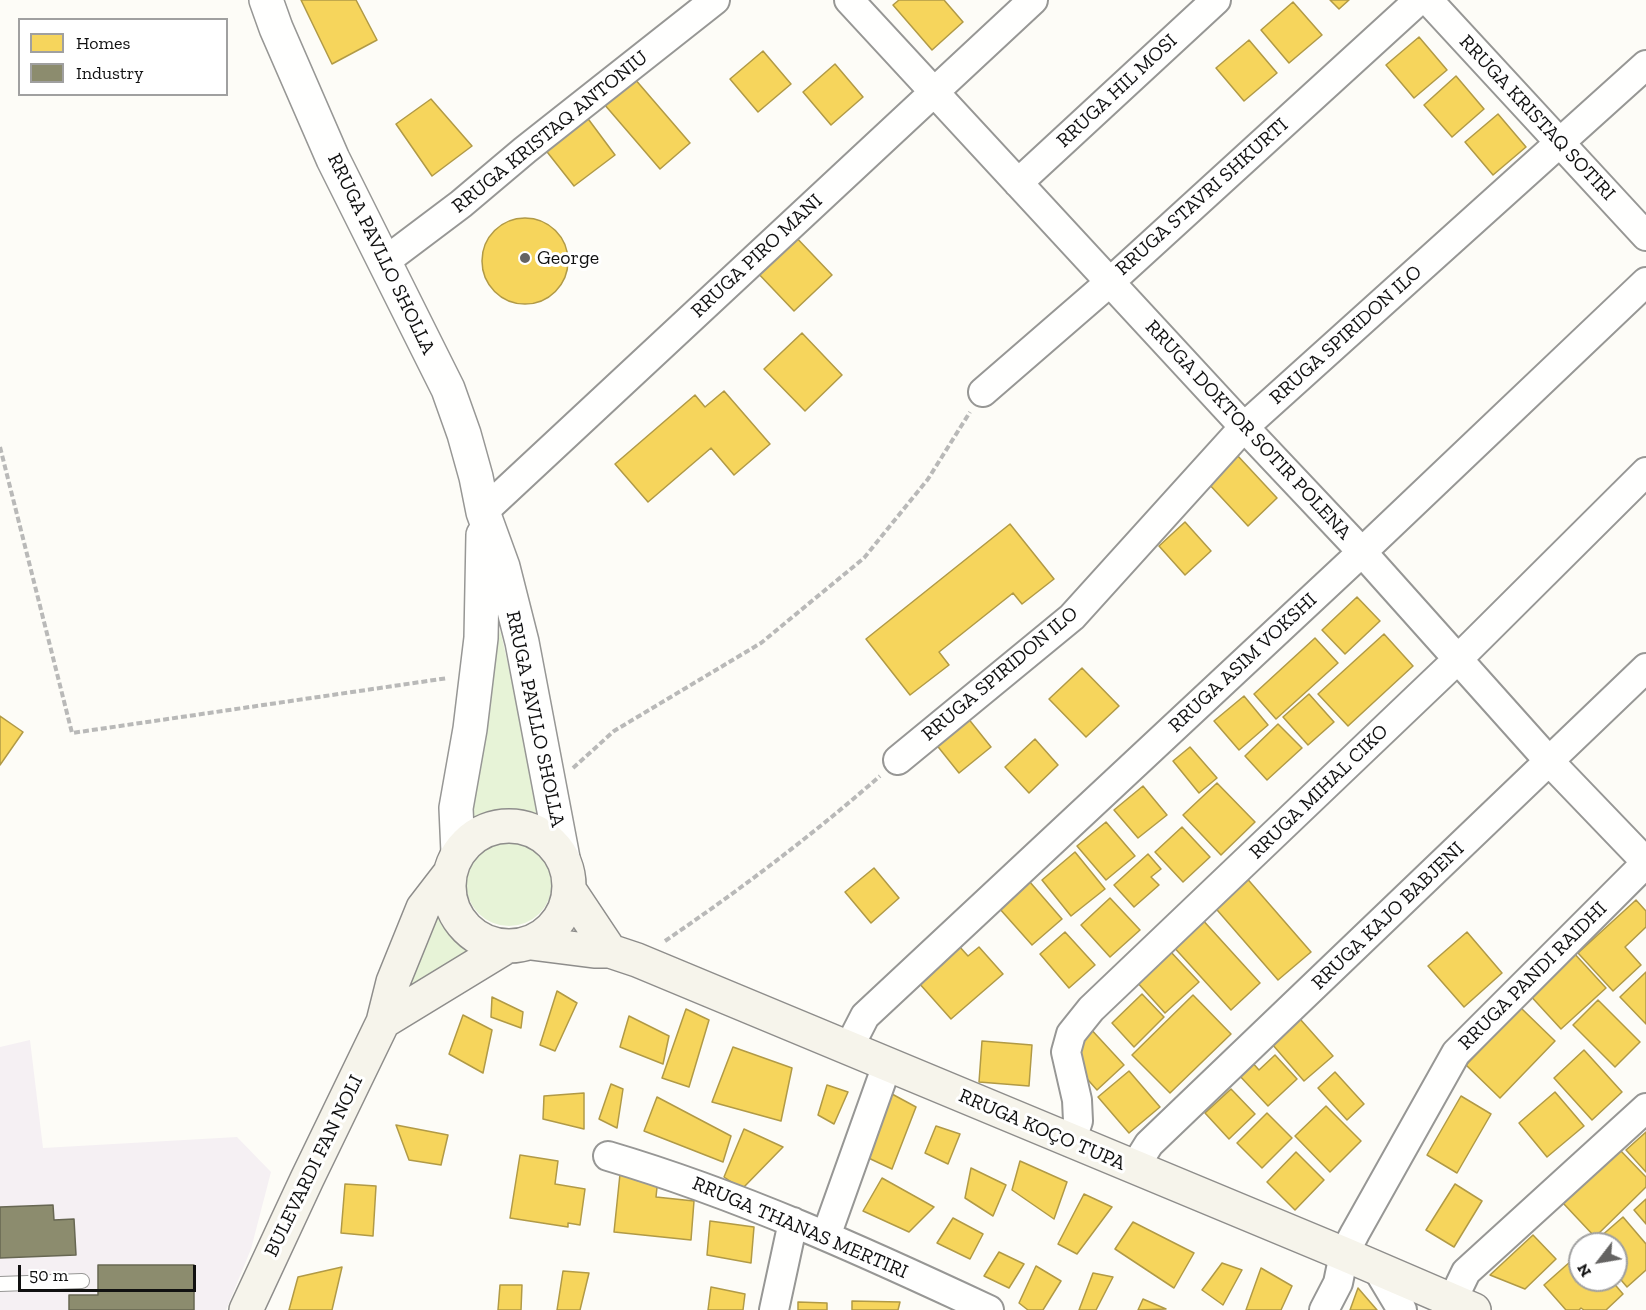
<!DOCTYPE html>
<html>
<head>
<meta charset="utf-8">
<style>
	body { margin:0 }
	#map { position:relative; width:1646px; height:1310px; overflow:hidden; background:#fdfcf7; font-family:"Zilla Slab",serif }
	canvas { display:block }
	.legend { position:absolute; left:18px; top:18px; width:210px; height:78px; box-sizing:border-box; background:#fff; border:2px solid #a0a0a0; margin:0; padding:8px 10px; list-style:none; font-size:18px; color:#111 }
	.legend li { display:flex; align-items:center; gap:12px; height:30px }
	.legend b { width:30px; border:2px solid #a0a0a0 }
	.north { position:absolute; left:1568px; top:1232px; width:60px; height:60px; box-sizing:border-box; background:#fff; border:2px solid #a0a0a0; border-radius:50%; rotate:239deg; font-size:16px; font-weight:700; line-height:24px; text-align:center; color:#111 }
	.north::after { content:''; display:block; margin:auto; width:21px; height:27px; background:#646362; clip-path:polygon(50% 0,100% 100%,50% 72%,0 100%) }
	.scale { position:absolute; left:18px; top:1265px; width:178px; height:27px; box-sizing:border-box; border:3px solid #111; border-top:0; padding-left:8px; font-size:18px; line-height:21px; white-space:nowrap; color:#111; -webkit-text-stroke:4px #fff; paint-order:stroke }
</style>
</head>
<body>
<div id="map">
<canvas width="1646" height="1310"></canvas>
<ul class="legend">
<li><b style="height:16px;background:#f6d55c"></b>Homes</li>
<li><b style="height:16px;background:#8c8c6e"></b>Industry</li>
</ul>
<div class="north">N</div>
<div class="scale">50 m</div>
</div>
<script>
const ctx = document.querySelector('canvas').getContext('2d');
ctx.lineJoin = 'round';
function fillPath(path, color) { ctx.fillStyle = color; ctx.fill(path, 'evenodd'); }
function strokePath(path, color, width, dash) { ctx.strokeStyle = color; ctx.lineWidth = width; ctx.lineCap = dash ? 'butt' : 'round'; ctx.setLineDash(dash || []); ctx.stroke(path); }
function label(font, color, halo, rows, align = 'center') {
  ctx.font = font + ' "Zilla Slab",serif'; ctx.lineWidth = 6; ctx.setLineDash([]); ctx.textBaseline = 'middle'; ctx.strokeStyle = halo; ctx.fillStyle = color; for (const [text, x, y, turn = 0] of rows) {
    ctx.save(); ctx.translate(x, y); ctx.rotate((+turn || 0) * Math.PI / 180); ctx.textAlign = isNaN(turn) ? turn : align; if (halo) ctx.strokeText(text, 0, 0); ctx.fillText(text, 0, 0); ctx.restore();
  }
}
const industrial = new Path2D(`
	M 30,1040 L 43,1148 L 237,1137 L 271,1172 L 251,1249 L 226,1310 L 0,1310 L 0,1047 Z`);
const green = new Path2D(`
	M 500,629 L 542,815 C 511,804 498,808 471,827 Z
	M466 883a43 43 0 1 1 86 0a43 43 0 1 1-86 0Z
	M 440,913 L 459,937 L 479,948 L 403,996 Z`);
const homes = new Path2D(`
	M 301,0 L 356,0 L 377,40 L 332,64 Z
	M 899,0 L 944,0 L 963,22 L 932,50 L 893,5 Z
	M 1330,0 L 1349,0 L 1339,9 Z
	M 1293,2 L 1322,35 L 1289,63 L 1261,30 Z
	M 1419,37 L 1447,70 L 1414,98 L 1386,65 Z
	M 1249,40 L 1277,73 L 1244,101 L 1216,68 Z
	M 763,51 L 791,84 L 758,112 L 730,79 Z
	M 835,64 L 863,97 L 831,125 L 803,92 Z
	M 1456,76 L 1484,109 L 1452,137 L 1424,105 Z
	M 634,78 L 690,143 L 660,169 L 604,104 Z
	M 431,99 L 472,146 L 432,176 L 396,124 Z
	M 1498,114 L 1526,147 L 1493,175 L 1465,142 Z
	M 586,116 L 615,155 L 574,186 L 544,148 Z
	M482 261a43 43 0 1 1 86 0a43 43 0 1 1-86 0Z
	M 792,233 L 832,275 L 794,311 L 754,269 Z
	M 802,333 L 842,375 L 805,411 L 764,369 Z
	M 724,391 L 770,444 L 734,475 L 711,448 L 648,502 L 615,464 L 695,395 L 705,407 Z
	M 1237,455 L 1277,498 L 1248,526 L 1207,482 Z
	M 1185,522 L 1211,551 L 1185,575 L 1159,546 Z
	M 1010,524 L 1054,579 L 1022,604 L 1013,593 L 939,652 L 949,665 L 910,695 L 866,639 Z
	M 1357,597 L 1380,621 L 1345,654 L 1322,630 Z
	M 1384,634 L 1413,666 L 1348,726 L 1318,694 Z
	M 1315,638 L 1338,663 L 1276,719 L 1254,694 Z
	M 1082,668 L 1119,706 L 1086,737 L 1049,699 Z
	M 1309,694 L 1334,722 L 1308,745 L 1283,717 Z
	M 1244,696 L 1268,725 L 1239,750 L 1214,721 Z
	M 0,716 L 23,732 L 0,765 Z
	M 967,717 L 991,747 L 959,773 L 935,743 Z
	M 1278,724 L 1302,748 L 1267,780 L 1245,756 Z
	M 1035,739 L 1058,765 L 1029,793 L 1005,767 Z
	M 1190,747 L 1217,778 L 1199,793 L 1173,761 Z
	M 1217,783 L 1255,822 L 1221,855 L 1183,815 Z
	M 1143,786 L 1167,815 L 1138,838 L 1114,810 Z
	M 1106,822 L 1135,856 L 1106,880 L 1077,846 Z
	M 1182,827 L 1210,857 L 1183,882 L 1155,852 Z
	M 1075,852 L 1105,889 L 1071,916 L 1042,880 Z
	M 1148,854 L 1161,869 L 1151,877 L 1159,885 L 1134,907 L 1114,885 Z
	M 874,868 L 899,898 L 871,923 L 845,892 Z
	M 1244,875 L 1311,952 L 1278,980 L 1211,903 Z
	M 1029,881 L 1062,919 L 1032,945 L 999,908 Z
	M 1110,898 L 1140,930 L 1110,957 L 1081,925 Z
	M 1636,900 L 1646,911 L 1646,927 L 1625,947 L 1641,965 L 1613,991 L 1578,953 Z
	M 1200,917 L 1260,983 L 1231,1010 L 1171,944 Z
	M 1065,932 L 1095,965 L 1069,988 L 1040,954 Z
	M 1467,932 L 1502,973 L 1464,1007 L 1428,966 Z
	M 959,946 L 968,956 L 979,947 L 1003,974 L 951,1019 L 918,982 Z
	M 1169,950 L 1199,982 L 1165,1013 L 1136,981 Z
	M 1572,951 L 1606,988 L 1561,1029 L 1527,992 Z
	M 1646,972 L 1646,1024 L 1620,997 Z
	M 557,991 L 577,1003 L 555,1051 L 540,1045 Z
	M 1142,994 L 1164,1017 L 1134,1047 L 1112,1023 Z
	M 1193,995 L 1231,1034 L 1170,1093 L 1132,1055 Z
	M 492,997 L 523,1012 L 521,1028 L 491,1017 Z
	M 1598,1000 L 1640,1042 L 1615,1067 L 1573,1025 Z
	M 1521,1008 L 1555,1041 L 1500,1098 L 1466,1065 Z
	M 686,1009 L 709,1020 L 689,1087 L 662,1078 Z
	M 463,1015 L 492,1030 L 483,1073 L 449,1054 Z
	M 629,1016 L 669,1036 L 663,1064 L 620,1047 Z
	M 1300,1019 L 1333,1056 L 1304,1081 L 1272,1044 Z
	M 1088,1026 L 1124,1065 L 1097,1090 L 1081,1072 L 1055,1057 Z
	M 982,1041 L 1032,1045 L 1029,1086 L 979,1082 Z
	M 733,1047 L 792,1068 L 781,1121 L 712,1102 Z
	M 1584,1050 L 1622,1092 L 1592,1120 L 1554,1078 Z
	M 1275,1055 L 1297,1079 L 1268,1106 L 1238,1074 L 1251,1061 L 1259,1070 Z
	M 1129,1071 L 1160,1107 L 1129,1133 L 1098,1097 Z
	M 1335,1072 L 1364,1104 L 1347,1120 L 1318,1088 Z
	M 611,1084 L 623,1089 L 617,1128 L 599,1119 Z
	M 827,1085 L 848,1092 L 834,1124 L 818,1115 Z
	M 1231,1089 L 1255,1114 L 1229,1139 L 1205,1113 Z
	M 1555,1092 L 1584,1126 L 1547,1157 L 1519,1123 Z
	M 584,1093 L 584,1129 L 543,1119 L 544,1096 Z
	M 892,1094 L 916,1107 L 892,1169 L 862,1155 Z
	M 1461,1096 L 1491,1114 L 1457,1173 L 1427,1155 Z
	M 657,1097 L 731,1136 L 723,1162 L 644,1131 Z
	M 1326,1106 L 1361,1141 L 1330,1172 L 1295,1136 Z
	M 1267,1113 L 1292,1138 L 1262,1168 L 1237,1143 Z
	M 396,1125 L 448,1135 L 441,1165 L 409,1160 Z
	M 936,1126 L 960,1134 L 948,1164 L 925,1153 Z
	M 744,1129 L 783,1147 L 742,1189 L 724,1177 Z
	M 1646,1132 L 1646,1172 L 1626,1150 Z
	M 1619,1149 L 1646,1177 L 1646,1187 L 1595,1237 L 1563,1203 Z
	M 1296,1152 L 1324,1180 L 1295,1210 L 1267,1182 Z
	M 520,1155 L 558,1161 L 555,1184 L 585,1189 L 580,1225 L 568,1223 L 568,1227 L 510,1218 Z
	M 1020,1161 L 1067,1182 L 1054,1219 L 1012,1190 Z
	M 971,1168 L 1006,1185 L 993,1216 L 965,1198 Z
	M 620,1174 L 658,1178 L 656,1197 L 694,1201 L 691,1240 L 614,1232 Z
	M 882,1178 L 934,1207 L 909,1232 L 863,1211 Z
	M 345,1184 L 376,1186 L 373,1236 L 341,1233 Z
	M 1455,1184 L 1482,1201 L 1454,1247 L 1426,1230 Z
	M 1084,1194 L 1112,1207 L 1077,1254 L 1058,1244 Z
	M 1646,1199 L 1646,1224 L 1634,1210 Z
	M 1623,1217 L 1646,1244 L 1646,1270 L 1627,1287 L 1616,1274 L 1616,1244 L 1592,1244 Z
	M 953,1218 L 983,1234 L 970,1259 L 937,1243 Z
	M 710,1221 L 754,1227 L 751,1263 L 707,1255 Z
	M 1133,1222 L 1194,1253 L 1174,1288 L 1115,1249 Z
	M 1533,1235 L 1556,1259 L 1525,1289 L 1490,1275 Z
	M 999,1252 L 1024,1264 L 1009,1288 L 984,1276 Z
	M 1580,1253 L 1580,1280 L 1611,1280 L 1623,1294 L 1606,1310 L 1584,1310 L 1581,1308 L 1579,1310 L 1566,1310 L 1544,1285 Z
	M 1222,1263 L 1242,1270 L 1223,1305 L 1202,1290 Z
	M 1036,1266 L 1061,1281 L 1043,1310 L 1028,1310 L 1019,1303 Z
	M 342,1267 L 332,1310 L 289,1310 L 298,1277 Z
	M 1261,1268 L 1292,1286 L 1281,1310 L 1246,1310 Z
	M 563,1271 L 589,1273 L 580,1310 L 557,1310 Z
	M 1093,1273 L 1113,1277 L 1096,1310 L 1079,1310 Z
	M 500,1285 L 522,1285 L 521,1310 L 498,1310 Z
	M 711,1287 L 745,1294 L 743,1310 L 708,1310 Z
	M 1358,1288 L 1377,1310 L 1350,1310 Z
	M 1143,1299 L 1166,1309 L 1138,1310 Z
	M 852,1301 L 900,1302 L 898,1310 L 852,1310 Z
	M 798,1302 L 827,1303 L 827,1310 L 798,1310 Z`);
const industry = new Path2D(`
	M 53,1205 L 54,1220 L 74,1219 L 76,1255 L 0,1258 L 0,1207 Z
	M 98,1265 L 194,1265 L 194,1310 L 69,1310 L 69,1295 L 98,1295 Z`);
const path = new Path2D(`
	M 0,447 L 72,733 L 448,678
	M 573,768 L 614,731 L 761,643 L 864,558 L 928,479 L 970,412
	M 665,941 C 741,889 810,837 880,776`);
const service = new Path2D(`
	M 0,1284 L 82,1281`);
const minor = new Path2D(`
	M 849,0 L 1244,427 L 1362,552 L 1549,761 L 1646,862
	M 1428,0 L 1646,236
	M 1018,183 L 1216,0
	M 384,262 L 461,204 L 525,150 L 715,0
	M 983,392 L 1110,282 L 1419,0
	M 483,512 L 1033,0
	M 898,760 L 1072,617 L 1244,427 L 1646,65
	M 848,1049 L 865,1016 L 1362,552 L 1646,282
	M 1071,1142 L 1078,1121 L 1077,1100 L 1066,1052 L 1071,1034 L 1091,1009 L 1458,659 L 1646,472
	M 608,1156 C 740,1195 865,1252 989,1310
	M 1134,1168 L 1149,1144 L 1646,668
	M 826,1236 L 887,1065
	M 1378,1270 L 1402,1310
	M 1452,1301 L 1466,1272 L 1646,1108
	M 774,1310 L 793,1222
	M 1324,1310 L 1338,1283 L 1344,1254 L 1355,1233 L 1456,1053 L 1646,863`);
const tertiary = new Path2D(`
	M 266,0 L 276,28 L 333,159 L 448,389 L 464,434 L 476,477 L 483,512 L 503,567 L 522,642 L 563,858
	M 458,853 L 456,808 L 470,729 L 481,638 L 483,535`);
const secondary = new Path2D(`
	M449 886a60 60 0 1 1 120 0a60 60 0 1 1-120 0Z
	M 570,891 L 610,951
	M 531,943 L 594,951 L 610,951 L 637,960 L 1344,1254 L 1474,1310
	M 383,1022 L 506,947
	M 246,1310 L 307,1179 L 383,1022 L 393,982 L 423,908 L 450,873`);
const markers = [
	[525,258,6,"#646362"]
];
const streetNames = [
	["RRUGA HIL MOSI",1117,91,-43],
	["RRUGA KRISTAQ SOTIRI",1537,118,47],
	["RRUGA KRISTAQ ANTONIU",550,132,-39],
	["RRUGA STAVRI SHKURTI",1202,197,-42],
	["RRUGA PAVLLO SHOLLA",381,254,64],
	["RRUGA PIRO MANI",757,256,-43],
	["RRUGA SPIRIDON ILO",1346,335,-42],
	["RRUGA DOKTOR SOTIR POLENA",1248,430,47],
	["RRUGA ASIM VOKSHI",1243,663,-43],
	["RRUGA SPIRIDON ILO",1000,674,-40],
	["RRUGA PAVLLO SHOLLA",535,719,78],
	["RRUGA MIHAL CIKO",1319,792,-44],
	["RRUGA KAJO BABJENI",1388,916,-44],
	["RRUGA PANDI RAIDHI",1533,976,-45],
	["RRUGA KOÇO TUPA",1042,1130,23],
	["BULEVARDI FAN NOLI",314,1166,-64],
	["RRUGA THANAS MERTIRI",800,1228,23]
];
const poiNames = [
	["George",537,258]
];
fillPath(industrial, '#f5f0f3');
fillPath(green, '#e7f3d7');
fillPath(homes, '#f6d55c');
strokePath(homes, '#b19a46', 1.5);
fillPath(industry, '#8c8c6e');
strokePath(industry, '#676752', 1.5);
strokePath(service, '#979795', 16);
strokePath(minor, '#979795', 32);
strokePath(tertiary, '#979795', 36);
strokePath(secondary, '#8e8d8b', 36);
strokePath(path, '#b9b9b8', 4, [6, 3]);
strokePath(service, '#fffffe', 14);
strokePath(minor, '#fffffe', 28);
strokePath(tertiary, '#fffffe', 33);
strokePath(secondary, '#f6f4eb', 33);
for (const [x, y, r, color] of markers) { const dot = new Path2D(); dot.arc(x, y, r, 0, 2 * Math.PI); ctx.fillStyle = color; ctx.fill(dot); strokePath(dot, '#fff', 2); }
label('20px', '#111', '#fff', streetNames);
label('20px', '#111', '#fff', poiNames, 'left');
</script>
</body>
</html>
